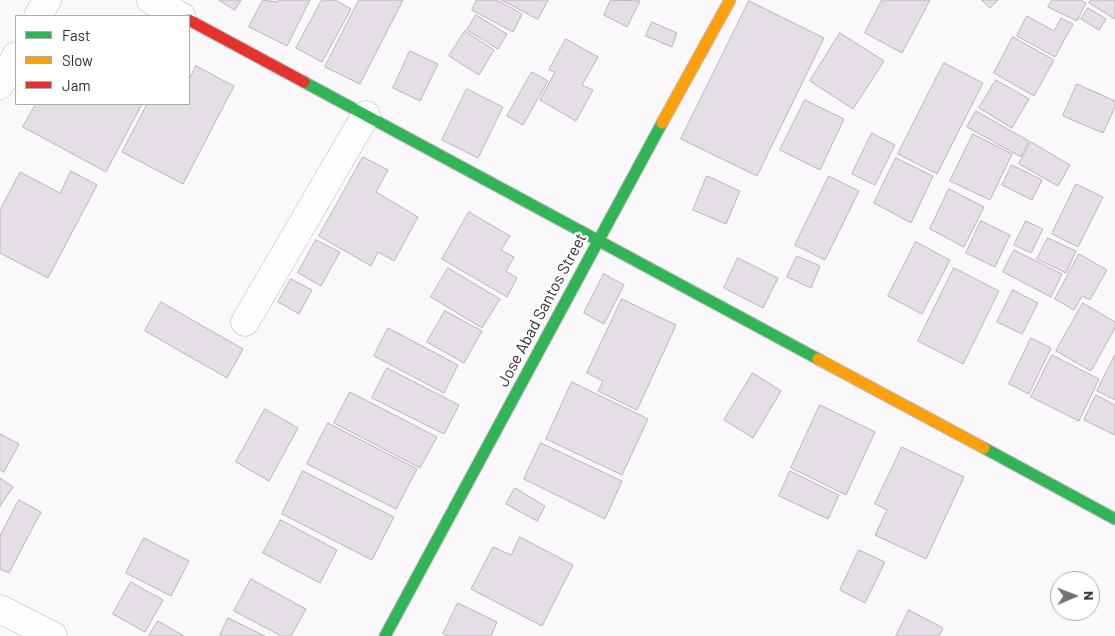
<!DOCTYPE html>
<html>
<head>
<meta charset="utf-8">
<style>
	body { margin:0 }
	#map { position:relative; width:1115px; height:636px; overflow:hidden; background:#fbf8fc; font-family:Barlow,sans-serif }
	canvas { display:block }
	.legend { position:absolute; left:15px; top:15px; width:175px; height:90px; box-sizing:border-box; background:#fff; border:1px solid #adabad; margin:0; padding:6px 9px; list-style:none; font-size:15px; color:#312c33 }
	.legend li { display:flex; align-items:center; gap:10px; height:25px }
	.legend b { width:25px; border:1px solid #adabad }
	.north { position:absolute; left:1050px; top:571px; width:50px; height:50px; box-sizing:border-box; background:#fff; border:1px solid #adabad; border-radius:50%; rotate:89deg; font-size:14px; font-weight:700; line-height:20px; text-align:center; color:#312c33 }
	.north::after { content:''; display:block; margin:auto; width:18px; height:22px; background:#787379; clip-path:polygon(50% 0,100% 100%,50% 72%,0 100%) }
</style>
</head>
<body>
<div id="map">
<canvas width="1115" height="636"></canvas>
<ul class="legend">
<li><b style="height:6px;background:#30b455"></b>Fast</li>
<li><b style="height:6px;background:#ff9f0a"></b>Slow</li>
<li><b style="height:6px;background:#e5322d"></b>Jam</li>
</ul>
<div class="north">N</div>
</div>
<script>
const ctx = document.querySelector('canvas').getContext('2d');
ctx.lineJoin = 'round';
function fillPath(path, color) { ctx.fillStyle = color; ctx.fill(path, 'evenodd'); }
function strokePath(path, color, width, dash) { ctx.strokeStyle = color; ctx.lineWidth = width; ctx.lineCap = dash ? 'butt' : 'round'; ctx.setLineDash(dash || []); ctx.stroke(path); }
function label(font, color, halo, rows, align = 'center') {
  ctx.font = font + ' Barlow,sans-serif'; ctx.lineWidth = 5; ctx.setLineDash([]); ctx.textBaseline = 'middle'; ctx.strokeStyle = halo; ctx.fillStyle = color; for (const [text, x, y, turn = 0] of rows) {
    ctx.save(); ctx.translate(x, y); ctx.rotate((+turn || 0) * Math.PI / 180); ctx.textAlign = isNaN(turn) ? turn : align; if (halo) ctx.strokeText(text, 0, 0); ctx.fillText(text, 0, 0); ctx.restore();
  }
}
const building = new Path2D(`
	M 219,0 L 241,0 L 235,10 Z
	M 263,0 L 277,2 L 278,0 L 310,0 L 287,46 L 249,27 Z
	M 322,0 L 335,0 L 351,9 L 322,62 L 296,48 Z
	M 359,0 L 403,0 L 360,84 L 325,67 Z
	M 477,0 L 497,0 L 522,14 L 513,32 L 472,10 Z
	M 502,0 L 548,0 L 538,19 Z
	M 611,0 L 640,1 L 627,27 L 604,15 Z
	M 882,0 L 930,0 L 902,53 L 865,33 Z
	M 982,0 L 998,0 L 990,8 Z
	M 1052,0 L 1080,0 L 1086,3 L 1077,21 L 1048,7 Z
	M 1091,0 L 1115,0 L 1115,19 L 1089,3 Z
	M 749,1 L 824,38 L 757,176 L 681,139 Z
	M 1088,8 L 1106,19 L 1099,30 L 1081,19 Z
	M 476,15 L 507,34 L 498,49 L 467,30 Z
	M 1027,16 L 1054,31 L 1061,18 L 1073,24 L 1055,57 L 1017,36 Z
	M 652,22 L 677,33 L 672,47 L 646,36 Z
	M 465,31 L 494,50 L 479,75 L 449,56 Z
	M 840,33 L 884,61 L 853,109 L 810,81 Z
	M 1013,37 L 1054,60 L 1034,96 L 994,73 Z
	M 566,39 L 598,57 L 582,85 L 593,90 L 576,121 L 540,100 L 555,72 L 549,70 Z
	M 410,51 L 438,64 L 420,101 L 393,88 Z
	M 944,63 L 983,83 L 937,174 L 898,154 Z
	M 196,66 L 234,86 L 183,184 L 122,152 L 147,104 L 189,104 L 189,80 Z
	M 532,72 L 548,81 L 523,125 L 507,116 Z
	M 996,80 L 1029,99 L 1012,128 L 979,108 Z
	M 1077,84 L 1115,101 L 1115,107 L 1103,133 L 1063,116 Z
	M 467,89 L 503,107 L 478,158 L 442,140 Z
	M 805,100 L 844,119 L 820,170 L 780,150 Z
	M 36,104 L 142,104 L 106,172 L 23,127 Z
	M 976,111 L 1029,141 L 1021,157 L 967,127 Z
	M 872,133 L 895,145 L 875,185 L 852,174 Z
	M 973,134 L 1012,154 L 990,200 L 950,181 Z
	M 1031,142 L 1070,165 L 1058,186 L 1019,164 Z
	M 363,157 L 388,170 L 376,192 L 418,217 L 394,261 L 378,252 L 371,266 L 319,236 Z
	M 896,158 L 933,176 L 911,223 L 874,203 Z
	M 1012,165 L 1042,180 L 1032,200 L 1002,185 Z
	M 71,171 L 97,185 L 48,278 L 0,253 L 0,210 L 20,172 L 60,193 Z
	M 707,176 L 740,191 L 726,224 L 693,210 Z
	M 829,176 L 859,191 L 825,260 L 795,245 Z
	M 1076,184 L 1103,197 L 1078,247 L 1052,234 Z
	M 949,189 L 984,207 L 964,247 L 930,229 Z
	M 469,212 L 510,236 L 501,250 L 514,257 L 506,271 L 517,278 L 507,297 L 442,259 Z
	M 981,221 L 1010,235 L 995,267 L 966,253 Z
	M 1026,221 L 1043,229 L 1031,253 L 1014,245 Z
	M 1048,238 L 1076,251 L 1066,273 L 1037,259 Z
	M 316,240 L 340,252 L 321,286 L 298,273 Z
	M 916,242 L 950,260 L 922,314 L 888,296 Z
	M 1014,250 L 1062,274 L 1051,297 L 1003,272 Z
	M 1079,254 L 1107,270 L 1090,300 L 1082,296 L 1074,310 L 1055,299 Z
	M 797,256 L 820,266 L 811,288 L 787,277 Z
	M 738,258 L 778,278 L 763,308 L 724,288 Z
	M 448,268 L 500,299 L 482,328 L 431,297 Z
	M 954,268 L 999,291 L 963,364 L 918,341 Z
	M 604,274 L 624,285 L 604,324 L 584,313 Z
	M 291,279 L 312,290 L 299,314 L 278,302 Z
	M 1013,290 L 1038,303 L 1022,334 L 997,322 Z
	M 622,299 L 676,325 L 637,410 L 598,391 L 603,381 L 587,373 Z
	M 161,302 L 243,349 L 227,378 L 145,331 Z
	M 1083,303 L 1115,322 L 1115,328 L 1091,371 L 1056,351 Z
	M 445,311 L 482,331 L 464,363 L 427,342 Z
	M 388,328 L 458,365 L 444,393 L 374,356 Z
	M 1031,338 L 1051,348 L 1029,394 L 1009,384 Z
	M 1052,355 L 1099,379 L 1079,421 L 1031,397 Z
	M 1115,355 L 1115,400 L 1097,391 Z
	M 387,368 L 459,405 L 444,434 L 372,398 Z
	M 753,373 L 781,391 L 753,438 L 724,420 Z
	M 572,382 L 648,419 L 622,475 L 546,439 Z
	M 350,392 L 437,437 L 420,468 L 334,423 Z
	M 1096,395 L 1115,405 L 1115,435 L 1084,420 Z
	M 820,405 L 875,432 L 846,495 L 791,468 Z
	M 265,409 L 298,428 L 269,481 L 236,462 Z
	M 328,423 L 417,469 L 396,509 L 307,464 Z
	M 0,434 L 19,444 L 4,472 L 0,470 Z
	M 541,443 L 622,481 L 605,519 L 524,479 Z
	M 902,447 L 964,477 L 926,559 L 875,535 L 887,510 L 875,504 Z
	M 303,471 L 394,517 L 372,560 L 282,514 Z
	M 790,471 L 839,495 L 828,519 L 779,496 Z
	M 0,478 L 13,487 L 0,506 Z
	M 515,488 L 545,506 L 537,521 L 506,504 Z
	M 19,500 L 41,512 L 9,573 L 0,569 L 0,536 Z
	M 281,520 L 337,550 L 320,583 L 263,553 Z
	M 520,537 L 573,565 L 542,626 L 471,589 L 493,547 L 511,555 Z
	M 144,538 L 189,561 L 171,596 L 126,573 Z
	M 859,550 L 885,562 L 865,603 L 840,590 Z
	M 251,579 L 306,609 L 291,636 L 281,636 L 234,611 Z
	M 131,582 L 163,600 L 145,632 L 113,614 Z
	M 458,603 L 497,622 L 491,636 L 448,636 L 443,634 Z
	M 909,610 L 943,628 L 939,636 L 896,636 Z
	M 228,618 L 265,636 L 220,636 Z
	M 158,621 L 184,636 L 149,636 Z`);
const street = new Path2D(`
	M 151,0 L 181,16
	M 38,16 L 47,0
	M 0,85 L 16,56
	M 245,322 L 366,115
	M 0,609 L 53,636`);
const fast = new Path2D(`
	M 304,82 L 818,359
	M 984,448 L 1115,519
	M 385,636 L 662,123`);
const slow = new Path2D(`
	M 662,123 L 730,0
	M 818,359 L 984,448`);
const jam = new Path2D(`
	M 189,20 L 304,82`);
const streetNames = [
	["Jose Abad Santos Street",542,310,-62]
];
fillPath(building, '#e3dfe4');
strokePath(building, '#b8b5b9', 1);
strokePath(street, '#bdb9be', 29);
strokePath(fast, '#bdb9be', 13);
strokePath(slow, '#bdb9be', 13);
strokePath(jam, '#bdb9be', 13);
strokePath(street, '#fefeff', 28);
strokePath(fast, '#30b455', 11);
strokePath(slow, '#ff9f0a', 11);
strokePath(jam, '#e5322d', 11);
label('16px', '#312c33', '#fff', streetNames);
</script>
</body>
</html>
